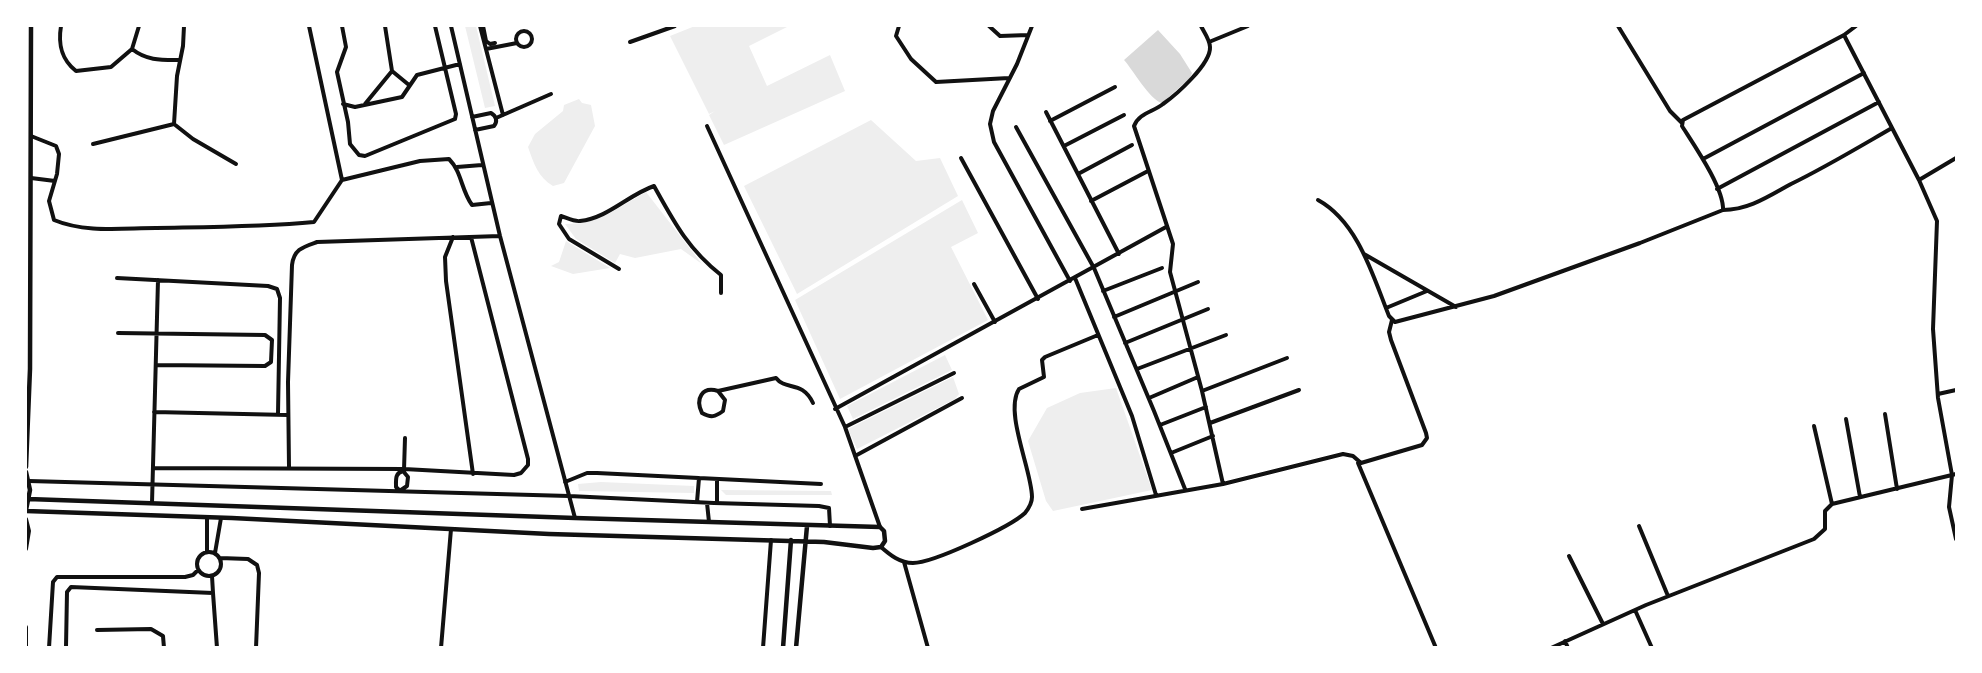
<!DOCTYPE html>
<html>
<head>
<meta charset="utf-8">
<style>
	body { margin:0 }
	#map { position:relative; width:1982px; height:673px; overflow:hidden; background:#fff; font-family:Helvetica,sans-serif }
	canvas { display:block }
	.frame { position:absolute; inset:0; border:27px solid #fff; pointer-events:none }
</style>
</head>
<body>
<div id="map">
<canvas width="1982" height="673"></canvas>
<div class="frame"></div>
</div>
<script>
const ctx = document.querySelector('canvas').getContext('2d');
ctx.lineJoin = 'round';
function fillPath(path, color) { ctx.fillStyle = color; ctx.fill(path, 'evenodd'); }
function strokePath(path, color, width, dash) { ctx.strokeStyle = color; ctx.lineWidth = width; ctx.lineCap = dash ? 'butt' : 'round'; ctx.setLineDash(dash || []); ctx.stroke(path); }
const green = new Path2D(`
	M 465,26 L 476,26 L 495,106 L 485,108 Z
	M 695,26 L 789,26 L 749,46 L 767,86 L 830,55 L 845,91 L 724,145 L 709,115 L 715,111 L 709,114 L 670,36 Z
	M 579,99 L 582,103 L 591,105 L 595,126 L 564,183 L 553,186 C 538,177 534,164 528,147 L 535,134 L 563,111 L 564,105 Z
	M 871,120 L 916,161 L 940,158 L 958,196 L 797,294 L 744,186 Z
	M 646,192 L 702,264 L 681,249 L 635,258 L 620,254 L 615,263 L 576,239 L 565,224 L 585,223 L 610,213 Z
	M 962,200 L 978,233 L 951,247 L 988,320 L 840,399 L 795,300 Z
	M 566,241 L 610,268 L 573,274 L 551,266 L 559,262 Z
	M 945,355 L 952,370 L 853,419 L 847,406 Z
	M 953,377 L 959,394 L 955,399 L 857,449 L 848,429 Z
	M 1116,388 L 1152,490 L 1053,511 L 1046,501 L 1028,441 L 1047,408 L 1080,393 Z
	M 601,482 L 694,486 L 694,493 L 579,491 L 578,484 Z
	M 721,490 L 831,491 L 832,495 L 726,495 Z`);
const water = new Path2D(`
	M 1158,30 L 1180,54 L 1192,73 L 1190,78 L 1162,103 C 1150,100 1133,70 1124,60 Z`);
const minor = new Path2D(`
	M 61,26 C 58,44 61,59 76,71 L 111,67 L 132,49 C 147,61 162,60 180,60
	M 184,26 L 183,46 L 177,76 L 174,124 L 193,139 L 236,164
	M 342,26 L 346,47 L 337,72 L 348,122 L 350,144 L 359,155 L 365,156 L 455,119 L 456,114 L 435,26
	M 451,26 L 500,236 L 575,518
	M 480,26 L 503,115
	M 483,26 L 486,41 L 490,44 L 495,43
	M 899,26 L 896,36 L 911,59 L 936,82 L 1009,78
	M 989,26 L 1000,36 L 1028,35
	M 1032,26 L 1017,64 L 993,111 L 990,124 L 994,142 L 1070,281
	M 1201,26 C 1204,32 1210,40 1210,47 C 1211,64 1176,95 1163,104 C 1153,112 1139,113 1134,126 L 1173,244 L 1170,272 L 1202,391 L 1223,484
	M 1618,26 L 1670,111 L 1681,122
	M 1856,26 L 1844,35 L 1846,39 L 1919,180 L 1937,221 L 1933,329 L 1938,398 L 1952,475 L 1949,507 L 1956,539
	M516 39a8 8 0 1 1 16 0a8 8 0 1 1-16 0Z
	M 630,42 L 675,26
	M 1209,42 L 1248,26
	M 132,49 L 139,26
	M 486,49 L 517,43
	M 392,71 L 409,85
	M 343,104 L 355,107 L 402,97 L 417,75 L 460,64
	M 365,104 L 392,71 L 385,26
	M 1046,112 L 1119,254
	M 472,117 L 491,113 C 496,116 498,121 494,126 L 475,130
	M 496,118 L 551,94
	M 1050,121 L 1115,87
	M 707,126 L 845,427 L 880,527
	M 1016,127 L 1094,268 L 1154,411 L 1185,489
	M 31,136 L 56,146 L 59,154 L 57,174 L 49,201 L 54,220 C 85,233 123,228 156,228 C 208,227 261,227 314,222 L 342,180 L 309,26
	M 93,144 L 174,124
	M 1064,146 L 1124,115
	M 961,158 L 1038,299
	M 1703,159 L 1864,73
	M 457,167 L 482,165
	M 1078,174 L 1132,145
	M 31,178 L 55,181
	M 342,180 L 420,161 L 449,159 C 462,172 461,190 472,205 L 491,203
	M 1919,180 L 1956,158
	M 1717,189 L 1879,102
	M 1318,200 C 1358,222 1373,276 1389,316 L 1395,322 L 1494,296 L 1640,243 L 1723,210 C 1724,188 1694,145 1682,126 L 1683,120 L 1844,35
	M 1091,201 L 1148,171
	M 1723,210 C 1749,210 1769,196 1791,184 C 1826,167 1859,147 1892,128
	M 453,237 L 445,257 L 446,281 L 473,474
	M 1364,254 L 1456,307
	M 619,269 L 569,239 L 559,224 L 561,216 C 567,218 575,222 580,221 C 608,218 628,195 654,186 C 674,222 688,249 721,275 L 721,293
	M 117,278 L 268,286 L 277,289 L 280,298 L 278,414
	M 1075,278 L 1132,416 L 1156,495
	M 974,284 L 995,322
	M 1103,291 L 1162,268
	M 1386,308 L 1427,291
	M 1114,317 L 1198,282
	M 118,333 L 265,335 L 272,340 L 271,362 L 265,366 L 156,365
	M 1125,343 L 1208,309
	M 1137,369 L 1226,335
	M 718,391 L 725,400 L 723,411 C 715,417 711,418 702,413 C 695,399 702,386 718,391 L 776,378 C 786,391 802,380 813,403
	M 1202,391 L 1287,358
	M 1938,394 L 1956,390
	M 1149,398 L 1198,377
	M 835,409 L 1166,227
	M 154,412 L 288,415
	M 1885,414 L 1897,489
	M 1846,419 L 1860,497
	M 1210,423 L 1299,390
	M 1160,425 L 1206,407
	M 1814,426 L 1832,504
	M 845,427 L 954,373
	M 1171,453 L 1213,436
	M 855,456 L 962,398
	M 1358,463 L 1436,648
	M 289,467 L 288,382 L 292,265 C 294,249 303,247 317,242 L 500,236
	M 153,468 L 404,469 L 514,475 L 521,473 L 528,465 L 528,459 L 471,237
	M 404,470 L 405,438
	M 29,481 L 569,496 L 714,503 L 819,506 L 829,508 L 830,526
	M 565,482 L 587,473 L 597,473 L 821,484
	M 401,490 L 407,486 L 408,477 L 403,471
	M 400,491 L 396,487 C 396,479 395,473 403,471
	M 697,502 L 699,478
	M 152,503 L 158,280
	M 707,503 L 709,522
	M 717,503 L 717,479
	M 1082,509 L 1223,484 L 1343,454 L 1353,456 L 1361,463 L 1422,445 L 1427,438 L 1426,433 L 1391,340 L 1389,332 L 1392,320
	M 207,518 L 207,552
	M 26,519 L 29,531 L 26,549
	M 1639,526 L 1668,596
	M 881,547 C 890,555 900,563 913,563 C 933,563 1010,527 1025,513 C 1029,508 1032,503 1032,497 C 1032,471 1004,412 1019,389 L 1044,377 L 1042,360 L 1045,357 L 1098,335
	M197 564a12 12 0 1 1 24 0a12 12 0 1 1-24 0Z
	M 215,553 L 221,518
	M 1569,556 L 1603,624
	M 220,558 L 248,559 L 257,565 L 259,573 L 256,648
	M 904,562 L 928,648
	M 213,593 L 217,648
	M 1635,610 L 1652,648
	M 26,627 L 26,648
	M 97,630 L 151,629 L 163,636 L 164,648
	M 1565,641 L 1568,648
	M 66,647 L 67,592 L 71,587 L 213,593 L 212,576
	M 49,648 L 53,582 L 57,577 L 185,577 L 193,575 L 198,570
	M 441,648 L 451,529
	M 763,648 L 771,540
	M 1551,648 L 1646,605 L 1814,539 L 1825,529 L 1825,511 L 1832,504 L 1956,474`);
const tertiary = new Path2D(`
	M 26,467 L 30,369 L 31,26
	M 26,472 L 30,490 L 26,510
	M 26,511 L 232,518 L 549,534 L 824,542 L 873,548 L 881,547 L 885,541 L 884,531 L 880,527 L 575,518 L 28,499
	M 783,648 L 791,540
	M 796,648 L 807,526`);
fillPath(green, '#eee');
fillPath(water, '#d9d9d9');
strokePath(minor, '#111', 4);
strokePath(tertiary, '#111', 4.5);
</script>
</body>
</html>
